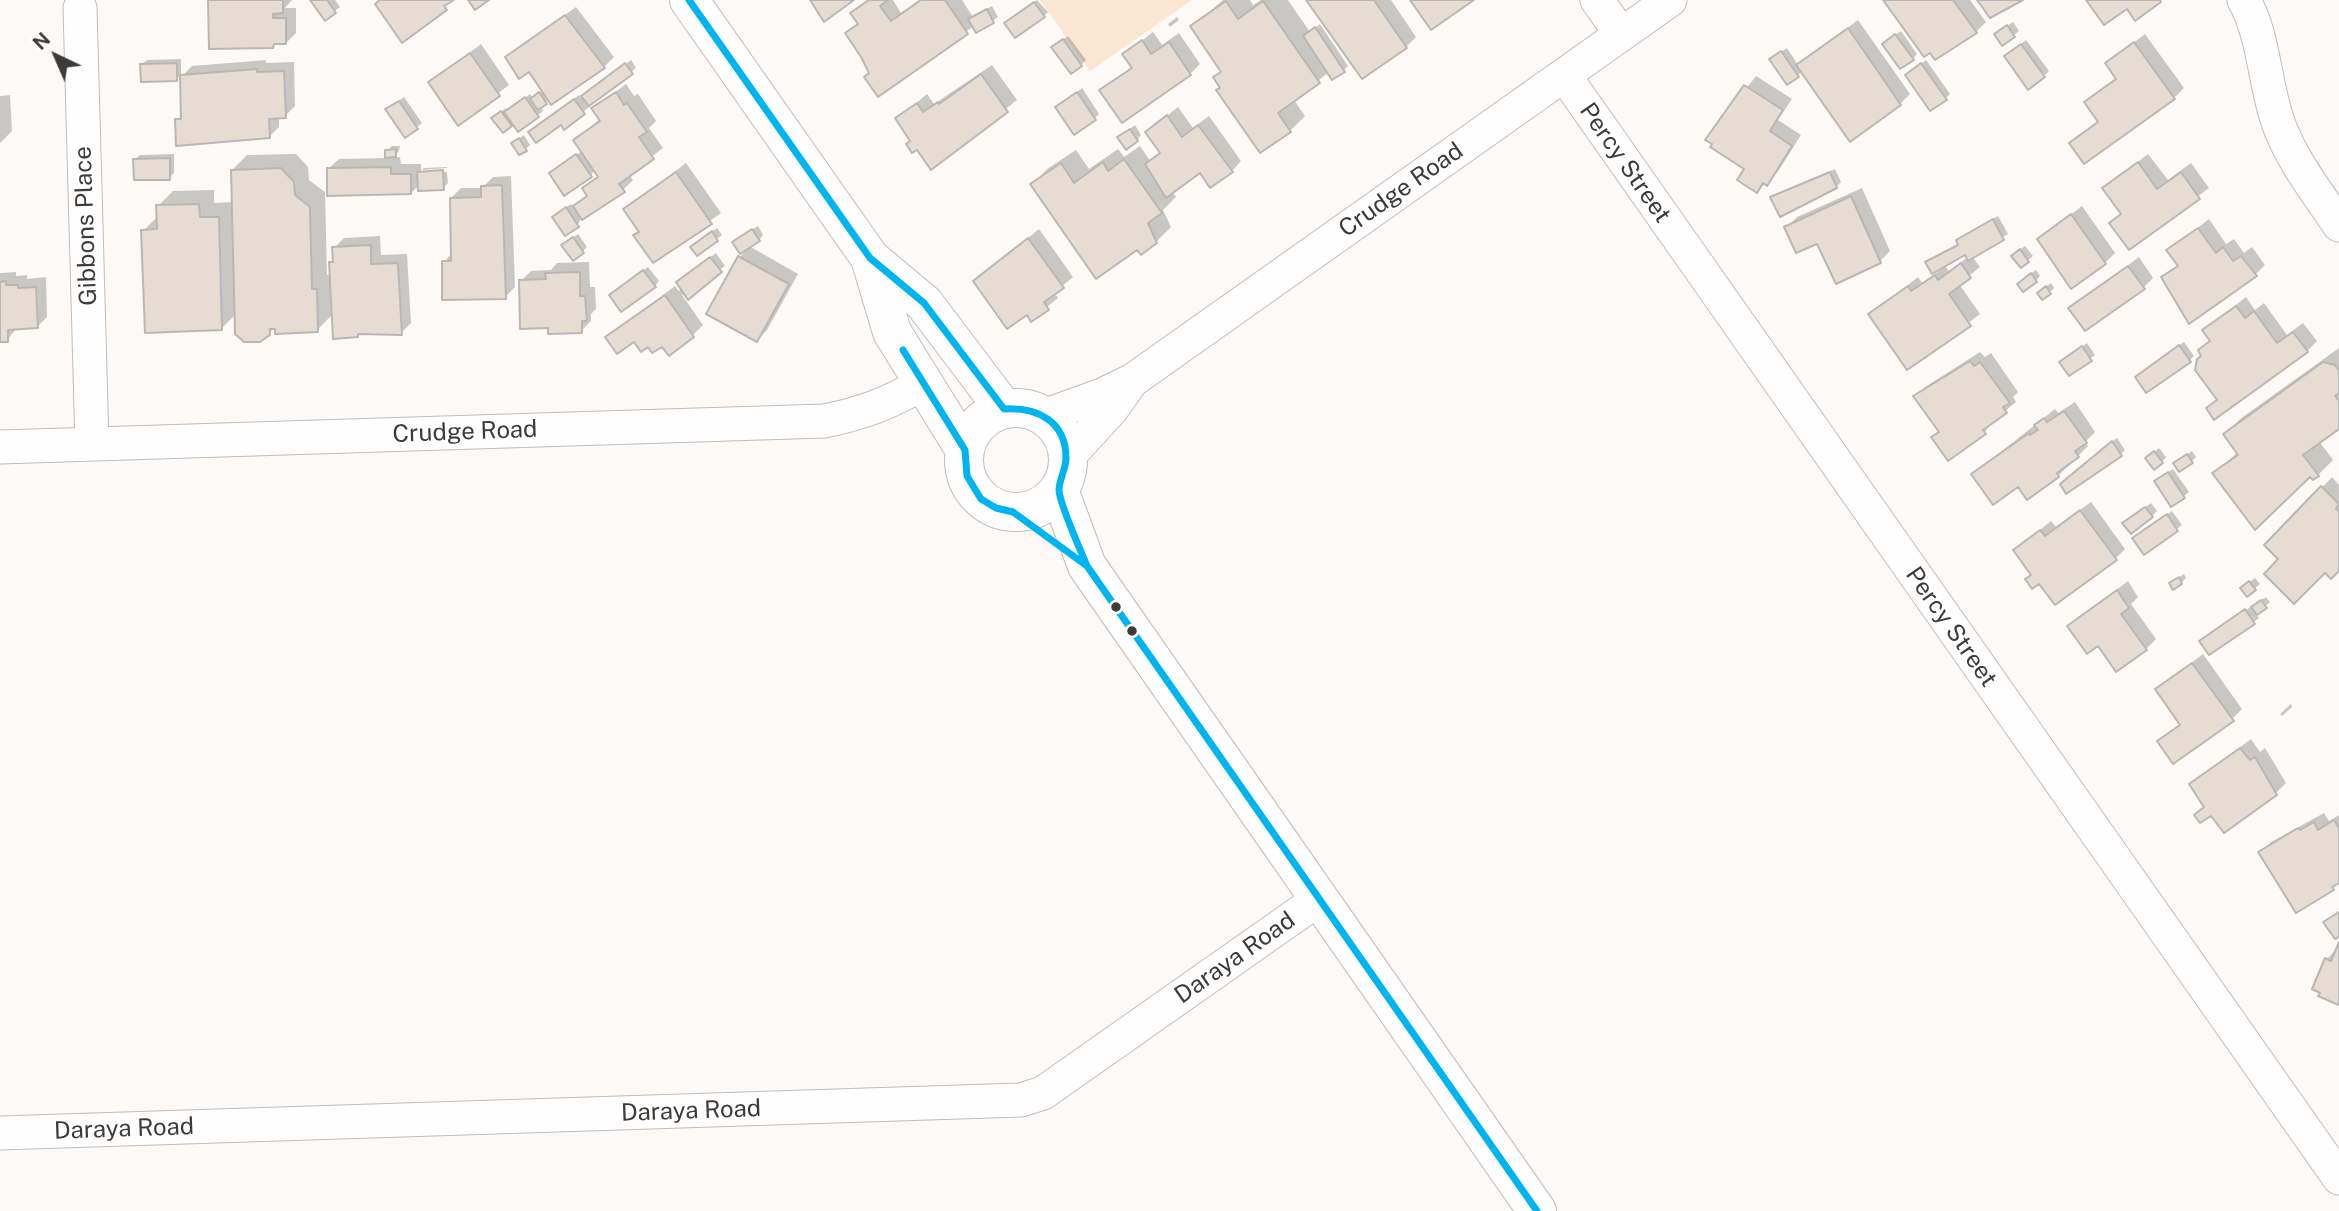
<!DOCTYPE html>
<html>
<head>
<meta charset="utf-8">
<style>
	body { margin:0 }
	#map { position:relative; width:2339px; height:1211px; overflow:hidden; background:#fcf9f6; font-family:"Public Sans",sans-serif }
	canvas { display:block }
	.north { position:absolute; left:21px; top:21px; width:70px; height:70px; -webkit-text-stroke:5px #fff; paint-order:stroke; rotate:316deg; font-size:19px; font-weight:700; line-height:28px; text-align:center; color:#3d3a37 }
	.north::after { content:''; display:block; margin:auto; width:24px; height:32px; background:#3d3a37; clip-path:polygon(50% 0,100% 100%,50% 72%,0 100%) }
</style>
</head>
<body>
<div id="map">
<canvas width="2339" height="1211"></canvas>
<div class="north">N</div>
</div>
<script>
const ctx = document.querySelector('canvas').getContext('2d');
ctx.lineJoin = 'round';
function fillPath(path, color) { ctx.fillStyle = color; ctx.fill(path, 'evenodd'); }
function strokePath(path, color, width, dash) { ctx.strokeStyle = color; ctx.lineWidth = width; ctx.lineCap = dash ? 'butt' : 'round'; ctx.setLineDash(dash || []); ctx.stroke(path); }
function label(font, color, halo, rows, align = 'center') {
  ctx.font = font + ' "Public Sans",sans-serif'; ctx.lineWidth = 5; ctx.setLineDash([]); ctx.textBaseline = 'middle'; ctx.strokeStyle = halo; ctx.fillStyle = color; for (const [text, x, y, turn = 0] of rows) {
    ctx.save(); ctx.translate(x, y); ctx.rotate((+turn || 0) * Math.PI / 180); ctx.textAlign = isNaN(turn) ? turn : align; if (halo) ctx.strokeText(text, 0, 0); ctx.fillText(text, 0, 0); ctx.restore();
  }
}
const green = new Path2D(`
	M 1040,0 L 1192,0 L 1090,71 Z`);
const shadow = new Path2D(`
	M 210,0 L 292,0 L 285,8 L 296,8 L 296,33 L 286,43 L 277,43 L 273,46 Z
	M 313,0 L 335,0 L 340,7 L 325,18 Z
	M 867,0 L 893,0 L 901,13 L 919,0 L 962,0 L 973,17 L 992,6 L 998,17 L 977,31 L 974,26 L 878,94 L 871,73 L 847,33 L 859,22 L 852,13 Z
	M 1037,0 L 1048,12 L 1044,16 L 1006,23 Z
	M 1223,0 L 1250,0 L 1253,5 L 1261,0 L 1288,0 L 1310,32 L 1320,24 L 1348,66 L 1344,70 L 1329,72 L 1294,100 L 1305,116 L 1290,131 L 1221,88 L 1215,78 L 1222,71 L 1192,27 Z
	M 1308,0 L 1391,0 L 1416,37 L 1406,47 Z
	M 1886,0 L 1970,0 L 1986,22 L 1976,32 Z
	M 576,7 L 614,57 L 604,67 L 549,99 L 540,106 L 543,111 L 519,130 L 513,122 L 511,125 L 498,114 L 506,108 L 508,111 L 530,94 L 533,98 L 543,90 L 529,69 L 507,57 Z
	M 1177,17 L 1179,20 L 1170,27 L 1168,24 Z
	M 1858,20 L 1910,94 L 1900,104 L 1802,71 L 1798,75 L 1776,55 L 1787,48 L 1798,65 Z
	M 2013,22 L 2019,31 L 2003,44 L 2001,30 Z
	M 1901,31 L 1917,54 L 1913,59 L 1889,39 Z
	M 1153,32 L 1162,45 L 1179,33 L 1200,64 L 1190,74 L 1102,91 L 1133,66 L 1125,54 Z
	M 2145,34 L 2184,88 L 2174,98 L 2071,143 L 2099,120 L 2086,102 L 2117,77 L 2107,63 Z
	M 1068,36 L 1086,60 L 1081,65 L 1058,43 Z
	M 2026,40 L 2049,71 L 2044,76 L 2010,52 Z
	M 481,44 L 509,85 L 458,123 L 430,83 Z
	M 181,59 L 181,75 L 176,80 L 142,64 L 147,60 Z
	M 266,60 L 266,63 L 294,62 L 295,106 L 285,116 L 279,117 L 279,127 L 269,137 L 177,120 L 182,115 L 182,76 L 192,66 Z
	M 631,60 L 636,68 L 565,127 L 561,122 L 535,128 L 579,95 L 581,98 Z
	M 1926,60 L 1950,94 L 1946,98 L 1912,71 Z
	M 992,65 L 1017,100 L 931,168 L 897,119 L 927,94 L 934,104 Z
	M 1756,76 L 1792,99 L 1778,120 L 1801,135 L 1777,173 L 1757,191 L 1747,169 L 1707,139 Z
	M 626,84 L 634,96 L 638,94 L 656,121 L 649,128 L 663,148 L 629,174 L 633,180 L 623,190 L 581,218 L 578,225 L 566,233 L 559,212 L 571,204 L 574,208 L 588,194 L 584,188 L 599,175 L 595,170 L 591,175 L 556,169 L 582,151 L 575,140 L 600,119 L 593,109 Z
	M 1082,88 L 1099,114 L 1095,118 L 1057,107 Z
	M 10,95 L 12,131 L 0,143 L 0,96 Z
	M 404,97 L 422,123 L 405,136 L 387,110 Z
	M 1178,107 L 1193,128 L 1209,116 L 1241,161 L 1232,171 L 1201,171 L 1172,191 L 1176,197 L 1163,210 L 1171,227 L 1156,242 L 1033,184 L 1047,169 L 1076,150 L 1089,169 L 1118,149 L 1124,157 L 1140,146 L 1150,161 L 1161,151 L 1147,132 Z
	M 1135,125 L 1141,135 L 1137,140 L 1124,133 Z
	M 524,135 L 530,145 L 526,149 L 513,143 Z
	M 392,146 L 400,146 L 399,151 L 393,157 L 400,157 L 401,164 L 421,164 L 421,173 L 447,172 L 448,183 L 443,188 L 420,184 L 411,193 L 328,169 L 339,159 L 387,158 L 387,151 Z
	M 174,154 L 174,173 L 169,178 L 135,159 L 140,155 Z
	M 296,154 L 308,167 L 309,180 L 325,192 L 327,275 L 331,275 L 334,248 L 344,238 L 380,236 L 381,255 L 407,254 L 411,323 L 401,333 L 361,332 L 357,336 L 333,314 L 317,330 L 276,326 L 268,334 L 237,313 L 222,328 L 143,231 L 158,216 L 158,206 L 173,191 L 214,190 L 214,203 L 233,202 L 232,170 L 247,155 Z
	M 2148,154 L 2168,180 L 2191,163 L 2209,188 L 2130,248 L 2112,223 L 2122,213 L 2104,188 Z
	M 686,163 L 721,213 L 654,261 L 641,231 L 625,209 Z
	M 447,167 L 447,168 L 422,170 L 424,168 Z
	M 1835,169 L 1841,182 L 1836,187 L 1772,197 Z
	M 511,176 L 515,287 L 505,297 L 444,262 L 452,253 L 451,198 L 461,188 L 482,188 L 493,177 Z
	M 1862,188 L 1890,251 L 1880,261 L 1837,282 L 1818,241 L 1787,227 L 1797,217 Z
	M 2082,206 L 2115,253 L 2105,263 L 2039,239 Z
	M 1998,216 L 2008,234 L 1972,256 L 1980,267 L 1959,284 L 1980,314 L 1908,368 L 1870,314 L 1918,277 L 1922,283 L 1942,269 L 1928,263 L 1959,243 L 1962,236 ZM 1966,253 L 1968,257 L 1949,271 L 1944,265 Z
	M 2209,219 L 2226,244 L 2234,239 L 2244,253 L 2252,247 L 2265,265 L 2255,275 L 2164,278 L 2179,264 L 2169,250 Z
	M 758,226 L 763,235 L 759,240 L 739,238 Z
	M 717,228 L 722,235 L 697,254 L 697,242 Z
	M 1039,229 L 1073,277 L 1054,293 L 1058,298 L 1032,319 L 1027,312 L 975,281 Z
	M 578,234 L 587,247 L 583,251 L 568,241 Z
	M 749,246 L 798,274 L 767,330 L 757,340 L 740,257 Z
	M 2025,246 L 2033,256 L 2021,266 L 2018,251 Z
	M 716,253 L 725,266 L 682,295 L 703,325 L 693,335 L 669,353 L 663,344 L 607,337 L 675,286 L 679,291 L 682,288 L 678,282 Z
	M 2139,257 L 2153,278 L 2143,288 L 2071,308 Z
	M 589,262 L 590,287 L 595,287 L 596,309 L 591,314 L 591,321 L 581,331 L 549,326 L 521,281 L 531,271 L 551,270 L 557,263 Z
	M 648,267 L 659,281 L 655,286 L 615,290 Z
	M 2036,270 L 2040,276 L 2036,281 L 2024,279 Z
	M 16,272 L 16,276 L 27,275 L 27,279 L 46,277 L 47,317 L 37,327 L 17,328 L 7,340 L 0,341 L 0,273 Z
	M 2051,283 L 2054,288 L 2050,292 L 2044,288 Z
	M 2246,297 L 2255,310 L 2264,303 L 2287,335 L 2303,323 L 2317,341 L 2307,351 L 2208,408 L 2218,398 L 2200,351 L 2211,340 L 2204,330 Z
	M 2184,342 L 2194,356 L 2190,360 L 2141,372 Z
	M 2087,343 L 2095,355 L 2069,374 L 2066,358 Z
	M 2339,348 L 2339,427 L 2319,441 L 2333,460 L 2318,475 L 2214,473 L 2238,452 L 2225,434 L 2240,419 Z
	M 1980,352 L 1985,357 L 1991,353 L 2018,392 L 2013,397 L 2016,402 L 1993,421 L 1985,432 L 1933,438 L 1940,431 L 1915,396 L 1925,387 Z
	M 2075,402 L 2095,432 L 2085,442 L 2088,446 L 2058,476 L 2019,485 L 1973,474 L 2055,409 L 2058,413 Z
	M 2117,438 L 2125,450 L 2121,454 L 2090,459 Z
	M 2159,448 L 2166,457 L 2162,462 L 2152,454 Z
	M 2192,451 L 2196,457 L 2192,461 L 2180,459 Z
	M 2173,469 L 2189,492 L 2172,505 L 2160,477 Z
	M 2332,477 L 2339,485 L 2339,568 L 2325,570 L 2281,559 L 2266,545 Z
	M 2091,502 L 2125,549 L 2115,559 L 2033,574 L 2015,550 L 2051,521 L 2056,527 Z
	M 2151,503 L 2157,511 L 2152,516 L 2129,519 Z
	M 2172,511 L 2182,525 L 2144,553 L 2134,538 Z
	M 2184,574 L 2186,578 L 2181,583 L 2171,583 Z
	M 2255,578 L 2260,584 L 2247,595 L 2247,584 Z
	M 2128,581 L 2138,597 L 2131,604 L 2156,639 L 2146,649 L 2099,644 L 2069,626 Z
	M 2266,597 L 2270,602 L 2256,614 L 2259,618 L 2254,622 L 2209,652 L 2201,641 L 2206,636 Z
	M 2203,654 L 2242,709 L 2232,719 L 2159,741 L 2181,723 L 2157,689 Z
	M 2291,704 L 2292,707 L 2282,716 L 2280,714 Z
	M 2251,739 L 2260,752 L 2265,748 L 2286,783 L 2276,793 L 2206,806 L 2191,784 Z
	M 2324,813 L 2329,821 L 2339,815 L 2339,881 L 2261,852 L 2271,842 Z
	M 2339,946 L 2339,1002 L 2327,959 Z`);
const building = new Path2D(`
	M 208,0 L 283,0 L 283,13 L 273,14 L 273,18 L 286,18 L 286,44 L 274,44 L 273,48 L 209,49 Z
	M 310,0 L 327,0 L 336,13 L 325,21 Z
	M 380,0 L 454,0 L 444,6 L 447,10 L 402,43 L 375,4 Z
	M 468,0 L 489,0 L 475,10 Z
	M 810,0 L 854,0 L 824,22 Z
	M 869,0 L 888,0 L 880,6 L 891,21 L 921,0 L 945,0 L 968,34 L 878,97 L 864,77 L 869,73 L 861,57 L 845,33 L 858,24 L 850,13 Z
	M 1306,0 L 1374,0 L 1407,48 L 1362,79 Z
	M 1410,0 L 1474,0 L 1431,30 Z
	M 1883,0 L 1953,0 L 1977,33 L 1935,60 L 1930,53 L 1924,57 Z
	M 1977,0 L 2023,0 L 1990,18 Z
	M 2086,0 L 2160,0 L 2161,2 L 2135,21 L 2127,9 L 2104,25 Z
	M 1226,1 L 1238,19 L 1263,1 L 1320,83 L 1278,113 L 1291,132 L 1260,153 L 1216,90 L 1220,88 L 1213,77 L 1221,72 L 1190,26 Z
	M 1034,2 L 1045,17 L 1015,38 L 1004,23 Z
	M 987,9 L 994,23 L 976,33 L 968,19 Z
	M 565,15 L 605,68 L 551,105 L 529,72 L 519,79 L 505,57 Z
	M 2007,25 L 2015,37 L 2002,46 L 1994,34 Z
	M 1315,27 L 1345,72 L 1332,80 L 1303,36 Z
	M 1848,28 L 1901,105 L 1850,142 L 1796,65 Z
	M 1895,34 L 1914,60 L 1900,69 L 1882,44 Z
	M 1063,39 L 1082,66 L 1071,74 L 1051,47 Z
	M 1142,40 L 1151,54 L 1169,42 L 1191,75 L 1122,123 L 1099,90 L 1132,68 L 1122,54 Z
	M 2134,42 L 2175,99 L 2084,164 L 2069,143 L 2098,122 L 2084,102 L 2116,79 L 2105,63 Z
	M 2021,44 L 2045,77 L 2028,90 L 2004,56 Z
	M 1781,51 L 1799,77 L 1787,85 L 1769,59 Z
	M 470,53 L 500,96 L 458,126 L 428,82 Z
	M 177,63 L 177,81 L 141,82 L 140,64 Z
	M 625,63 L 633,74 L 589,106 L 581,96 Z
	M 1921,63 L 1947,100 L 1930,111 L 1905,75 Z
	M 257,69 L 257,72 L 284,71 L 286,118 L 269,119 L 270,138 L 176,146 L 175,119 L 181,119 L 180,75 Z
	M 981,74 L 1008,112 L 931,170 L 917,150 L 912,153 L 906,144 L 910,141 L 895,118 L 917,103 L 923,112 L 938,102 L 939,104 Z
	M 1744,85 L 1783,110 L 1770,131 L 1792,146 L 1767,186 L 1763,183 L 1757,193 L 1737,180 L 1744,169 L 1710,147 L 1712,144 L 1705,140 Z
	M 539,92 L 547,104 L 538,110 L 530,99 Z
	M 616,92 L 624,105 L 627,103 L 647,132 L 639,137 L 654,159 L 619,184 L 625,192 L 582,220 L 573,206 L 587,196 L 582,188 L 598,177 L 573,140 L 600,121 L 591,108 Z
	M 1077,92 L 1096,120 L 1074,135 L 1055,107 Z
	M 525,97 L 539,117 L 518,132 L 504,112 Z
	M 574,99 L 585,114 L 564,130 L 561,125 L 536,143 L 528,132 Z
	M 399,101 L 418,129 L 405,138 L 385,109 Z
	M 501,111 L 512,126 L 503,133 L 491,118 Z
	M 1167,115 L 1182,137 L 1198,125 L 1233,172 L 1210,188 L 1200,173 L 1166,198 L 1145,164 L 1160,153 L 1145,132 Z
	M 1130,129 L 1138,141 L 1126,150 L 1117,137 Z
	M 519,138 L 527,151 L 519,155 L 511,143 Z
	M 396,149 L 396,157 L 385,158 L 385,150 Z
	M 576,154 L 592,177 L 564,196 L 549,173 Z
	M 170,158 L 170,180 L 134,180 L 133,159 Z
	M 1124,159 L 1162,213 L 1148,223 L 1157,243 L 1141,255 L 1137,250 L 1096,279 L 1030,184 L 1061,163 L 1074,183 L 1103,162 L 1108,171 Z
	M 2138,162 L 2157,189 L 2181,172 L 2200,199 L 2129,250 L 2109,223 L 2121,214 L 2102,188 Z
	M 391,167 L 391,174 L 411,174 L 411,194 L 327,196 L 327,168 Z
	M 281,168 L 294,182 L 295,195 L 310,207 L 312,289 L 317,289 L 318,332 L 275,334 L 275,329 L 270,329 L 270,335 L 260,342 L 244,342 L 235,334 L 231,170 Z
	M 443,170 L 444,190 L 418,191 L 417,172 Z
	M 676,172 L 712,224 L 653,263 L 633,235 L 639,232 L 623,209 Z
	M 1830,172 L 1837,188 L 1780,217 L 1770,197 Z
	M 502,185 L 506,299 L 442,300 L 442,261 L 451,261 L 450,198 L 481,197 L 481,186 Z
	M 1851,196 L 1881,263 L 1836,284 L 1817,244 L 1796,253 L 1784,227 Z
	M 199,204 L 200,217 L 219,217 L 222,330 L 145,333 L 141,230 L 157,229 L 156,205 Z
	M 566,207 L 579,227 L 565,236 L 552,217 Z
	M 2071,214 L 2106,264 L 2071,289 L 2037,239 Z
	M 1993,219 L 2004,240 L 1968,261 L 1965,255 L 1932,274 L 1925,262 L 1958,245 L 1956,240 Z
	M 2198,228 L 2216,253 L 2223,247 L 2233,261 L 2241,256 L 2257,276 L 2189,324 L 2161,277 L 2178,266 L 2166,250 Z
	M 752,229 L 760,241 L 740,254 L 732,242 Z
	M 712,231 L 718,241 L 697,256 L 690,247 Z
	M 573,237 L 584,253 L 573,261 L 561,245 Z
	M 1028,238 L 1064,288 L 1044,302 L 1049,310 L 1031,322 L 1027,315 L 1007,329 L 973,281 Z
	M 371,245 L 371,264 L 398,263 L 402,335 L 358,334 L 358,337 L 333,339 L 329,262 L 333,262 L 332,247 Z
	M 2020,249 L 2029,262 L 2021,268 L 2011,256 Z
	M 738,256 L 789,284 L 757,342 L 706,314 Z
	M 710,257 L 722,272 L 688,300 L 676,282 Z
	M 1961,263 L 1971,278 L 1949,294 L 1971,326 L 1907,370 L 1868,314 L 1908,286 L 1911,291 L 1935,275 L 1938,280 Z
	M 2128,266 L 2145,289 L 2085,331 L 2068,308 Z
	M 643,270 L 656,287 L 621,312 L 609,295 Z
	M 580,272 L 580,296 L 585,296 L 587,321 L 582,321 L 582,333 L 548,334 L 548,328 L 520,329 L 519,280 L 546,279 L 545,273 Z
	M 2031,273 L 2037,282 L 2023,292 L 2017,284 Z
	M 6,281 L 6,285 L 18,285 L 18,288 L 36,287 L 38,328 L 8,330 L 8,342 L 0,342 L 0,282 Z
	M 2046,286 L 2051,294 L 2042,300 L 2037,293 Z
	M 665,295 L 694,337 L 669,356 L 662,347 L 652,353 L 648,347 L 641,352 L 634,342 L 617,354 L 605,337 Z
	M 2236,306 L 2245,318 L 2254,311 L 2277,343 L 2293,332 L 2308,352 L 2214,420 L 2206,408 L 2217,400 L 2195,370 L 2197,359 L 2201,356 L 2198,350 L 2210,341 L 2202,330 Z
	M 2179,345 L 2191,362 L 2146,393 L 2135,377 Z
	M 2082,346 L 2092,361 L 2069,376 L 2059,362 Z
	M 1970,361 L 1974,366 L 1980,362 L 2010,403 L 2003,407 L 2007,413 L 1983,430 L 1986,434 L 1948,461 L 1931,437 L 1939,432 L 1913,396 Z
	M 2323,362 L 2335,365 L 2339,371 L 2339,393 L 2335,396 L 2339,401 L 2339,429 L 2303,455 L 2319,476 L 2313,480 L 2310,477 L 2255,530 L 2212,473 L 2238,455 L 2223,434 Z
	M 2064,411 L 2087,443 L 2075,451 L 2079,457 L 2057,473 L 2059,477 L 2027,500 L 2018,487 L 1993,505 L 1971,474 L 2029,433 L 2030,435 L 2038,430 L 2034,425 L 2044,418 L 2047,422 Z
	M 2112,441 L 2122,456 L 2066,494 L 2060,484 Z
	M 2154,451 L 2163,463 L 2154,470 L 2145,458 Z
	M 2187,454 L 2193,463 L 2179,472 L 2173,463 Z
	M 2168,472 L 2185,498 L 2171,507 L 2154,481 Z
	M 2321,486 L 2339,504 L 2336,509 L 2339,511 L 2339,571 L 2331,579 L 2325,573 L 2294,604 L 2264,574 L 2278,559 L 2264,545 Z
	M 2145,507 L 2153,517 L 2131,534 L 2122,523 Z
	M 2080,510 L 2117,560 L 2055,605 L 2039,584 L 2032,589 L 2025,579 L 2031,575 L 2013,550 L 2040,530 L 2045,536 Z
	M 2167,514 L 2178,531 L 2144,555 L 2132,538 Z
	M 2179,577 L 2182,584 L 2173,590 L 2169,583 Z
	M 2249,581 L 2256,590 L 2247,597 L 2240,588 Z
	M 2117,590 L 2129,608 L 2121,614 L 2147,650 L 2116,672 L 2098,646 L 2087,654 L 2067,626 Z
	M 2261,600 L 2267,608 L 2257,615 L 2251,607 Z
	M 2245,609 L 2255,624 L 2209,655 L 2199,641 Z
	M 2192,663 L 2234,721 L 2173,764 L 2157,741 L 2180,725 L 2155,689 Z
	M 2240,748 L 2250,760 L 2255,757 L 2277,795 L 2224,833 L 2211,816 L 2200,823 L 2194,815 L 2204,807 L 2189,784 Z
	M 2334,820 L 2339,828 L 2339,883 L 2332,887 L 2334,890 L 2296,913 L 2258,852 L 2298,828 L 2300,830 L 2314,822 L 2318,830 Z
	M 2339,912 L 2339,937 L 2335,939 L 2323,922 Z
	M 2339,942 L 2339,1005 L 2318,996 L 2320,993 L 2312,989 L 2325,958 L 2331,961 Z`);
const street = new Path2D(`
	M 1597,0 L 1621,34
	M 2244,0 C 2264,36 2264,80 2277,119 C 2289,157 2317,192 2339,225
	M 80,8 L 92,444
	M 1564,75 L 2339,1178
	M 1044,416 L 1102,395 L 1133,380 L 1670,0
	M 0,447 L 824,421 C 861,414 891,403 923,383
	M 1068,457 L 1112,409 L 1129,385
	M 0,1133 L 1021,1100 L 1043,1093 L 1319,899`);
const secondary = new Path2D(`
	M 689,0 L 870,258 L 924,303 L 1004,409
	M 870,258 L 892,332 L 965,450
	M964 460a52 52 0 1 1 104 0a52 52 0 1 1-104 0Z
	M 1059,490 L 1087,566 L 1537,1211`);
const bus1 = new Path2D(`
	M 689,0 L 870,258 L 924,303 L 1004,409 C 1037,407 1066,421 1066,458 C 1066,469 1059,480 1059,490 C 1059,503 1081,551 1087,566 L 1537,1211
	M 903,350 L 965,450 L 967,476 L 981,499 L 996,508 L 1013,512 L 1087,566 L 1097,580`);
const markers = [
	[1116,607,6,"#3d3a37"],
	[1132,631,6,"#3d3a37"]
];
const streetNames = [
	["Percy Street",1625,163,55],
	["Crudge Road",1401,190,-35],
	["Gibbons Place",86,226,-92],
	["Crudge Road",465,432,-2],
	["Percy Street",1951,627,55],
	["Daraya Road",1235,958,-35],
	["Daraya Road",691,1111,-2],
	["Daraya Road",124,1129,-2]
];
fillPath(green, '#fae6d2');
fillPath(shadow, '#0003');
fillPath(building, '#e6dcd2');
strokePath(building, '#b9b7b5', 2);
strokePath(street, '#c0bcba', 35);
strokePath(secondary, '#c0bcba', 40);
strokePath(street, '#fffefe', 33);
strokePath(secondary, '#fffefe', 38);
strokePath(bus1, '#00b5ef', 7);
for (const [x, y, r, color] of markers) { const dot = new Path2D(); dot.arc(x, y, r, 0, 2 * Math.PI); ctx.fillStyle = color; ctx.fill(dot); strokePath(dot, '#fff', 2.5); }
label('24px', '#3d3a37', '#fff', streetNames);
</script>
</body>
</html>
